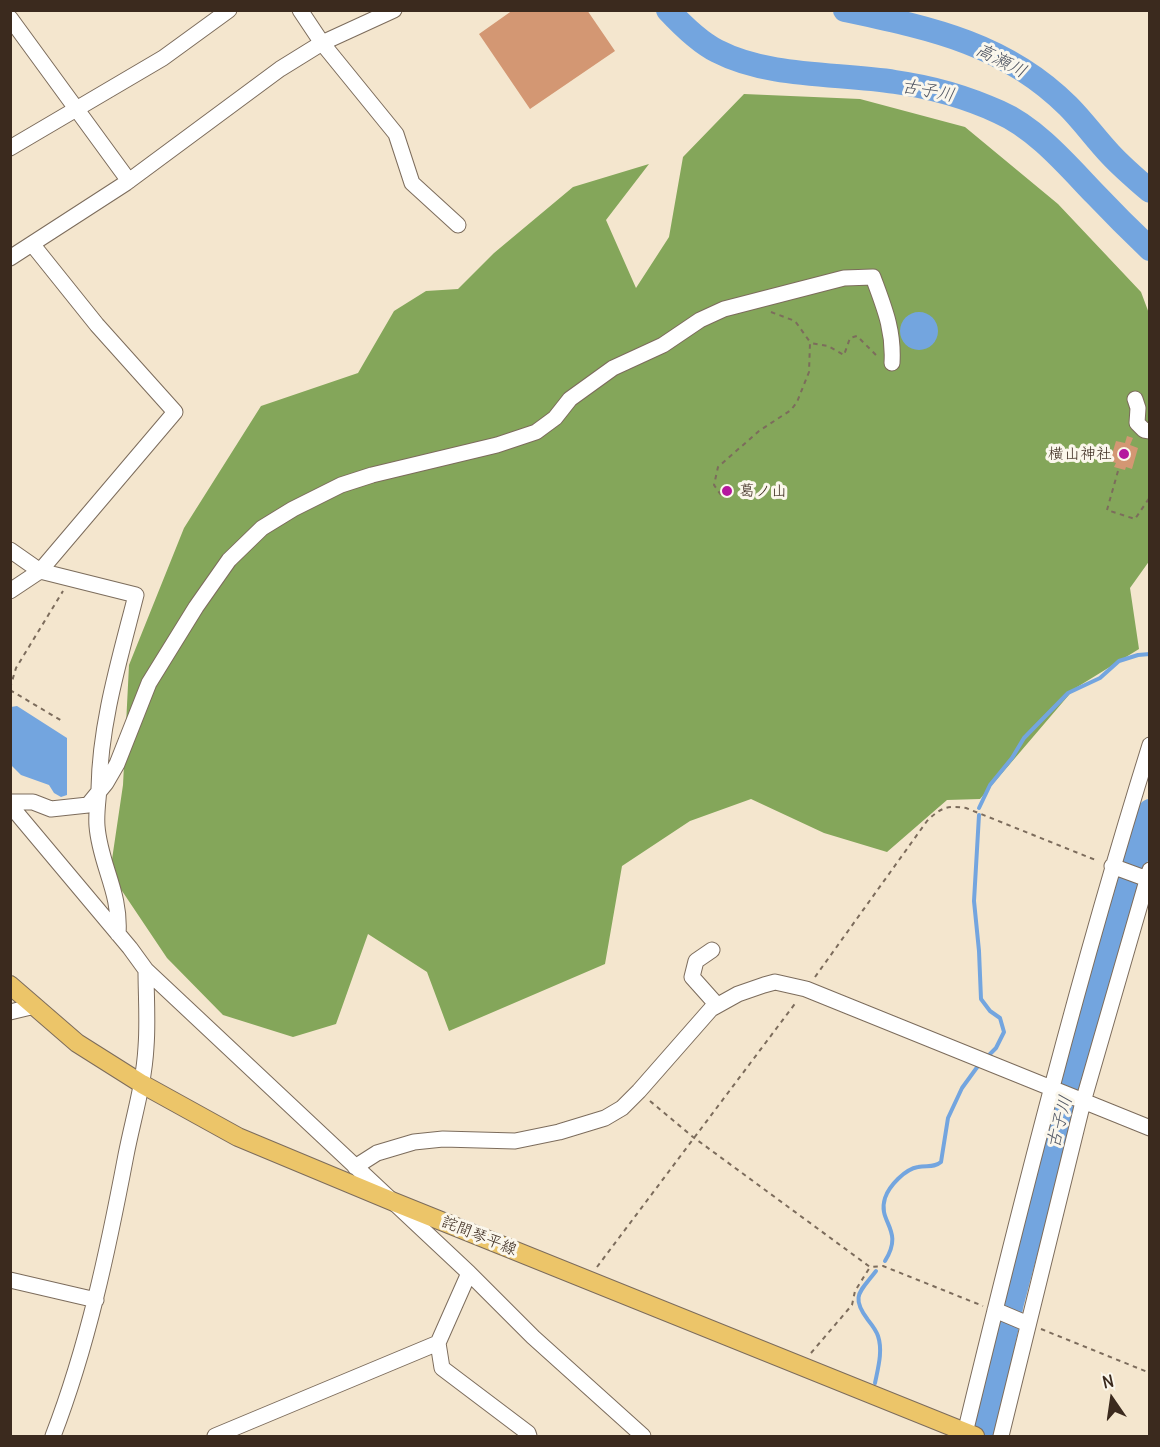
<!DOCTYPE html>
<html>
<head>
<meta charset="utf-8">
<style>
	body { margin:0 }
	#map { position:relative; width:1160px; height:1447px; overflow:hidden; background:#f4e6ce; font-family:Delius,sans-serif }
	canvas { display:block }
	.frame { position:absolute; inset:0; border:12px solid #3b2a1e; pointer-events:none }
	.north { position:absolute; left:1082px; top:1369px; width:60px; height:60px; -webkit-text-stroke:4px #fbf7ec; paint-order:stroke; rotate:347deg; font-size:16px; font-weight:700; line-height:24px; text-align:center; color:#3b2a1e }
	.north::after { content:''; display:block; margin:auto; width:21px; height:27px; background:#3b2a1e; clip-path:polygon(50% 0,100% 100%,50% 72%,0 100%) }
</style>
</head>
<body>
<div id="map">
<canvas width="1160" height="1447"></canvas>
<div class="frame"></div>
<div class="north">N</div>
</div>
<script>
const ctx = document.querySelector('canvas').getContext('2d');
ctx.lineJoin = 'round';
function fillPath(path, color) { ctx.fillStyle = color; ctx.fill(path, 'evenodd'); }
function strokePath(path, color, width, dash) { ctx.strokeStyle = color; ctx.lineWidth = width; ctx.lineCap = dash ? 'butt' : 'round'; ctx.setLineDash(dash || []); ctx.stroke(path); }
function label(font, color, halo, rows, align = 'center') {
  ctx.font = font + ' Delius,"Klee One",sans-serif'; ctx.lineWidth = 6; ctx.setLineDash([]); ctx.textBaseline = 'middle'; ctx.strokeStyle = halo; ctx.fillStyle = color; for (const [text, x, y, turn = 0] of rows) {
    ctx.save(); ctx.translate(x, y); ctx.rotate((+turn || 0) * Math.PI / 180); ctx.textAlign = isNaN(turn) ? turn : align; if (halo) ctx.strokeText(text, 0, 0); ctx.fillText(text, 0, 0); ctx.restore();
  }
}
const forest = new Path2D(`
	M 744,94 L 860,99 L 965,127 L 1058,204 L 1141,292 L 1150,316 L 1150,560 L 1130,588 L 1139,649 L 1074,689 L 980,799 L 947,800 L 887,852 L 824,833 L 751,799 L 690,821 L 622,866 L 605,964 L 449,1031 L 427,972 L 368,934 L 336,1024 L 293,1037 L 223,1015 L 167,958 L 110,873 L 123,785 L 129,665 L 184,528 L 261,406 L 358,373 L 394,311 L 426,291 L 458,289 L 494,253 L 573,187 L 649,164 L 606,220 L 636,288 L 669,237 L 683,157 Z`);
const water = new Path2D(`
	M900 331a19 19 0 1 1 38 0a19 19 0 1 1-38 0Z
	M 17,706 L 67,738 L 67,795 L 61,797 L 54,793 L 49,785 L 21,775 L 11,765 L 11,707 Z`);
const stream = new Path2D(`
	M 979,808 L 990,785 L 1012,758 L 1024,738 L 1068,693 L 1100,678 L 1119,661 L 1138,655 L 1150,654
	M 979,815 L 974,901 L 979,951 L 981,999 L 990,1011 L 1000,1018 L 1004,1032 L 996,1048 L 988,1056
	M 885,1261 C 905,1229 877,1223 885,1198 C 889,1186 905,1169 918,1167 C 927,1165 934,1168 941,1162 L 948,1118 L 962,1088 L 978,1066
	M 875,1383 C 878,1368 883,1351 878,1336 C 876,1330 872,1325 868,1320 C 850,1296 860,1292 876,1271`);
const river = new Path2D(`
	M 668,10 C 682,25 699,42 717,51 C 769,78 838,73 895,82 C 931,87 966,97 999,112 C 1036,128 1068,166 1095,194 C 1113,213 1131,231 1150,249
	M 845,10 C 929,28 1005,43 1068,106 C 1083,121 1095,138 1110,154 C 1122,167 1136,179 1150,191
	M 983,1436 L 1012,1303 L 1076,1062 L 1150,811`);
const building = new Path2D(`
	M 513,10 L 587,10 L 615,51 L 530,109 L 479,34 Z
	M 1127,436 L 1133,438 L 1130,445 L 1138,448 L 1132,469 L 1126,467 L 1125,470 L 1114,467 L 1116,463 L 1110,461 L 1116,441 L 1125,443 Z`);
const path = new Path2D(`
	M 771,312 L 795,321 L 810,342
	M 1118,471 L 1107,510 L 1135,519 L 1150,497
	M 721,495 L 714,485 L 718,467 L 759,431 L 791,410 L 797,402 L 809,372 L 810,343 L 828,346 L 844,355 L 850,338 L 857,336 L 877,356
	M 10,688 L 16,668 L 63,591
	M 10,690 L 62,721
	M 815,977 L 927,821 C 940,808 947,805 966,808 L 1098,861
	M 650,1101 L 693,1137 L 870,1267 L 883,1266 L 983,1306
	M 597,1267 L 797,1001
	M 1041,1329 L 1150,1373
	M 811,1353 L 852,1305 L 855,1291 L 870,1267`);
const minor = new Path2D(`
	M 300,10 L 322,43 L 396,134 L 412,183 L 458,225
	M 10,18 L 129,181
	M 10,148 L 163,58 L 229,10
	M 10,258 L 126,183 L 280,69 L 322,43 L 394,10
	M 1135,399 L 1138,408 L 1137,423 L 1144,430 L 1150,431
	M 10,550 L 40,571 L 136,595 C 120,658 100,723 99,789 C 98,801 96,814 97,826 C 100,865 121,892 118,934
	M 10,591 L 40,571 L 175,412 L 97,325 L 32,244
	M 10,802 L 33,802 L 51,809 L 88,805 L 106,783 L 117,764 L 149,683 L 196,607 L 229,560 L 262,528 L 293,509 L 341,485 L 372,475 L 497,445 L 536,432 L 555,418 L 570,399 L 613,368 L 663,345 L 700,320 L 724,309 L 844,278 L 873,277 C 884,307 894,330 892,363
	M 10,805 L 130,948 L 146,970 L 469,1273 L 533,1337 L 643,1436
	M 1112,866 L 1150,880
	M 712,950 L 696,961 L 692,977 L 717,1005
	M 10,1012 L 35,1006
	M 355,1167 L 377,1153 L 414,1142 L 443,1139 L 515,1141 L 559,1132 L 605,1118 L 622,1108 L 639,1091 L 711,1009 L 738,994 L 764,985 L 775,982 L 806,989 L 1150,1128
	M 469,1273 L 438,1343 L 442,1368 L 528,1433 L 529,1436
	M 10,1280 L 96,1300
	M 995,1310 L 1028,1324
	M 965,1433 C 1021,1202 1079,972 1150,745
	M 53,1436 C 88,1345 108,1250 126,1155 C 133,1119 144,1084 146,1047 C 148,1022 146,995 146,970
	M 215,1436 L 438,1343
	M 1001,1436 L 1083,1102 L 1150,870`);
const major = new Path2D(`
	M 10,985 L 77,1043 L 142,1084 L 238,1137 L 394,1202 L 975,1436`);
const markers = [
	[1124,454,6,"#b5179e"],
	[727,491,6,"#b5179e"]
];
const poiNames = [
	["横山神社",1112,454],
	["葛ノ山",739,491,"left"]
];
const streetNames = [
	["詫間琴平線",479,1236,22]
];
const waterNames = [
	["高瀬川",1001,61,27],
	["古子川",928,91,11],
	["古子川",1060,1122,-75]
];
fillPath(forest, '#84a65a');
fillPath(water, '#73a5df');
strokePath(stream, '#73a5df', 4);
strokePath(river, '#73a5df', 24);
fillPath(building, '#d39773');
strokePath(minor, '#7c6c5c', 17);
strokePath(major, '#7c6c5c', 20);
strokePath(path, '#7c6c5c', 2, [4.5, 4.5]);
strokePath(minor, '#fff', 15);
strokePath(major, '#ecc569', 18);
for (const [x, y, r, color] of markers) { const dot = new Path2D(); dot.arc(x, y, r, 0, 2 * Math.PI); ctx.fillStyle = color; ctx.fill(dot); strokePath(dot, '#fbf7ec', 2); }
label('16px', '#3b2a1e', '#fbf7ec', poiNames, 'right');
label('16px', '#3b2a1e', '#fbf7ec', streetNames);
label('italic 18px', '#4f5562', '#fbf7ec', waterNames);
</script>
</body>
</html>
